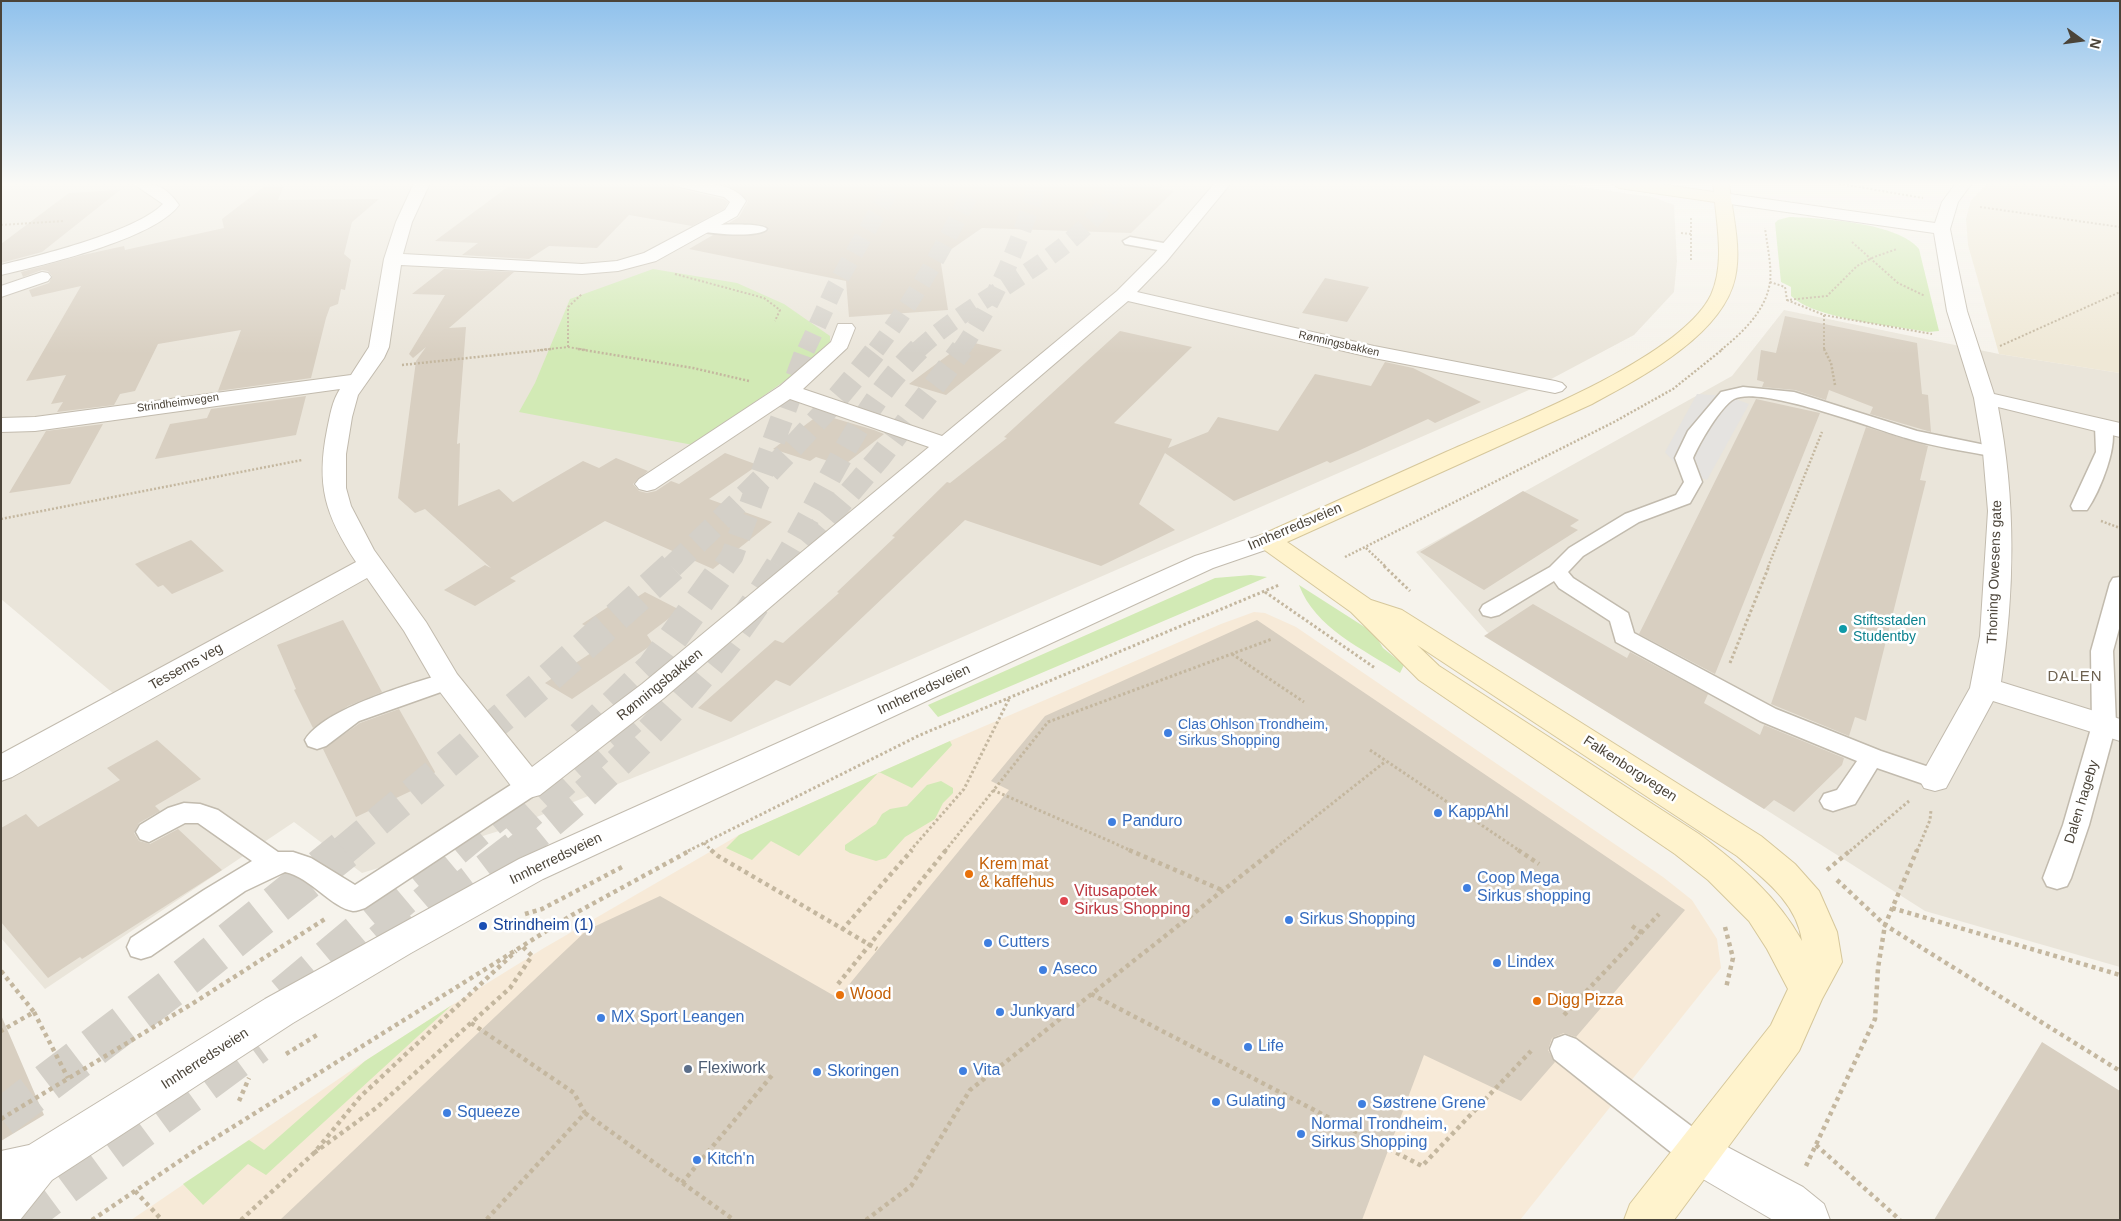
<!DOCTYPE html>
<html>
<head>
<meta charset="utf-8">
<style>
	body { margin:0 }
	#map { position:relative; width:2121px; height:1221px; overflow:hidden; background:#f6f3ec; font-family:Helvetica,sans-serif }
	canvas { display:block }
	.frame { position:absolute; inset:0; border:2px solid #4b4439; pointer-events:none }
	.north { position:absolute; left:2056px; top:15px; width:50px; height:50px; -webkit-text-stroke:4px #fff; paint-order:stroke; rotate:104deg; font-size:14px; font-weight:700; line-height:20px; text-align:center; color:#4b4439 }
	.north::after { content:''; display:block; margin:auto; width:18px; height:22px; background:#4b4439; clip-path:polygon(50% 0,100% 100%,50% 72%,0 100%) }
</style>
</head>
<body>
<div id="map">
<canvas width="2121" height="1221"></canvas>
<div class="frame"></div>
<div class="north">N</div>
</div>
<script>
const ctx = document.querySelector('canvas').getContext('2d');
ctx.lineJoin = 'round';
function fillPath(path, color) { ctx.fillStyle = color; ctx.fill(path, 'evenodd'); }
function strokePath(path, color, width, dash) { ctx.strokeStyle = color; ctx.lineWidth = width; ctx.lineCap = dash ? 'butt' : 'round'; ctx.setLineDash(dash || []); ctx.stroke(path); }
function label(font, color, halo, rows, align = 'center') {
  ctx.font = font + ' Helvetica,sans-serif'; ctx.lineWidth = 5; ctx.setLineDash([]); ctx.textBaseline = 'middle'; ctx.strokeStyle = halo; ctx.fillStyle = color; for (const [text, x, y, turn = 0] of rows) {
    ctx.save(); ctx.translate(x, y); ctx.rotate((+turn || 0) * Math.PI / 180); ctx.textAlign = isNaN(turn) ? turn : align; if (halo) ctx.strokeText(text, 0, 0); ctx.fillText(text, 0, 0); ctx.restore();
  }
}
const residential = new Path2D(`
	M 1,183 L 1554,183 L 1653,197 L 1674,205 L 1677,261 L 1674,292 L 1634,335 L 1538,386 L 731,738 L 512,827 L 362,873 L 294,822 L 45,989 L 1,938 L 1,780 L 127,705 L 1,599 Z
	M 1784,310 L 1999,354 L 2120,373 L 2120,967 L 1925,911 L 1487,632 L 1416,552 L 1732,376 Z`);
const commercial = new Path2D(`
	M 1254,612 L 1265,613 L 1296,627 L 1663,877 L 1692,900 L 1717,939 L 1721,968 L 1520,1220 L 131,1220 L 365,1061 L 452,1005 L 544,948 L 739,835 L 950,741 L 1221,624 Z`);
const education = new Path2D(`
	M 1988,183 L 2120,183 L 2120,373 L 1999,354 L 1968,245 L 1966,219 L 1971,200 Z`);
const green = new Path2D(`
	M 1789,217 C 1822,218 1899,223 1919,249 L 1939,331 L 1928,332 C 1892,325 1817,320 1791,296 L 1791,287 L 1781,282 L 1775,223 L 1778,220 Z
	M 653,269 L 737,283 L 784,304 L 830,336 L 830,342 L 799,371 L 693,445 L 519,412 L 535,383 L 570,299 Z
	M 1251,575 L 1267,577 L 938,717 L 928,705 L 1215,578 Z
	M 1299,585 L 1374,633 L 1383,648 L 1404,665 L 1400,673 C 1363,649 1315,628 1299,585 Z
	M 950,741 L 952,745 L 912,788 L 879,772 L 799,856 L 771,841 L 752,860 L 726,848 L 739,835 Z
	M 941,781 L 953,788 L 953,793 L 943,803 L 935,819 L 905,837 L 886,858 L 876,861 L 850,853 L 845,850 L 845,845 L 876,824 L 882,814 L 890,809 L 907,806 L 927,785 Z
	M 452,1005 L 266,1175 L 248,1164 L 203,1205 L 183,1184 L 249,1140 L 264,1150 L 365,1061 Z`);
const parking = new Path2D(`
	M 1697,394 L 1727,396 L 1749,404 L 1707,480 L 1681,470 L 1665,452 Z`);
const building = new Path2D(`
	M 269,183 L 285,183 L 278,200 L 379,199 L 352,222 L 344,254 L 351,260 L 345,290 L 341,289 L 338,304 L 330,307 L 326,318 L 311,378 L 218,391 L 241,330 L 158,344 L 135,391 L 120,394 L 114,405 L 57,412 L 63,402 L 51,404 L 66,375 L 26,381 L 81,286 L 32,297 L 29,290 L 49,283 L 52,276 L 48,271 L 42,270 L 23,277 L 21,272 L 83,255 L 124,246 L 125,250 L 224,228 L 222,219 Z
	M 513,183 L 670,183 L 675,188 L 723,199 L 728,202 L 724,209 L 692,226 L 629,215 L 597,248 L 549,246 L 529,259 L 462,255 L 478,243 L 435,241 Z
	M 717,183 L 1165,183 L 1160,189 L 1174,191 L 1131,233 L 982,228 L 940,257 L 948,310 L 849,317 L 846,281 L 689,249 L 713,235 L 755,235 L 769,230 L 764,225 L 757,224 L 729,223 L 739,217 L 748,201 L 732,188 Z
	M 120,190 L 42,252 L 1,263 L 1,244 L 69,193 Z
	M 444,269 L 514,272 L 449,328 L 466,327 L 457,444 L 460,443 L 458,506 L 499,489 L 513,502 L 583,461 L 599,468 L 616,458 L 648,471 L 633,484 L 639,491 L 647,493 L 656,491 L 671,481 L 679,484 L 725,453 L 758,465 L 709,499 L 772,522 L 713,569 L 605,521 L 510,578 L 516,581 L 475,606 L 444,590 L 485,565 L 491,568 L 425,509 L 415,513 L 398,498 L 416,361 L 426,347 L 413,358 L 409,354 L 445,295 L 412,294 Z
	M 1325,278 L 1369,287 L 1347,322 L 1302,313 Z
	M 1785,316 L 1917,343 L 1922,394 L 1928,395 L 1931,432 L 1870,414 L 1873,407 L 1829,390 L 1826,400 L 1795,390 L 1762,387 L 1764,382 L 1757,380 L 1761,350 L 1776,353 Z
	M 1120,331 L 1192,347 L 1114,423 L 1172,439 L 1168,448 L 1208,432 L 1218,417 L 1278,431 L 1315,374 L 1371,386 L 1385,362 L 1413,368 L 1481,402 L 1435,423 L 1428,419 L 1358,451 L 1330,463 L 1327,461 L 1234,501 L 1165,453 L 1139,504 L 1175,530 L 1101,566 L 965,520 L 790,686 L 776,680 L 731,722 L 698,708 L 775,640 L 783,643 L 839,593 L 837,592 L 895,537 L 892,536 L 947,482 L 950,483 L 1007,438 L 1004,437 Z
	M 967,341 L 1002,350 L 946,395 L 909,384 Z
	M 306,396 L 296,435 L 155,459 L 170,424 L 207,418 L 211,409 Z
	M 1756,399 L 1820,413 L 1715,674 L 1639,634 Z
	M 820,414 L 874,430 L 884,434 L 843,466 L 816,457 L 810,461 L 773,449 Z
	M 103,424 L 70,484 L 9,493 L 46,431 Z
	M 1866,427 L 1928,446 L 1920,480 L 1926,481 L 1866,721 L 1855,717 L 1849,736 L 1771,704 Z
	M 1523,491 L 1579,520 L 1570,526 L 1578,530 L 1484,590 L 1420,552 Z
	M 191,540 L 224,571 L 172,594 L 163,585 L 158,587 L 135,564 Z
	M 645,592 L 680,610 L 647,635 L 653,644 L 572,699 L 545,683 L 611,640 L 582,624 L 623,597 L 631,601 Z
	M 1533,604 L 1627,658 L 1630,652 L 1708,694 L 1704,703 L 1760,735 L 1764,725 L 1844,758 L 1842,765 L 1794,812 L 1774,800 L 1764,809 L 1484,636 Z
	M 343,620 L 382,692 L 348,706 L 313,728 L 294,690 L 296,689 L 277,645 Z
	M 1257,620 L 1685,910 L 1576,1037 L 1564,1033 L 1552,1038 L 1548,1050 L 1555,1062 L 1521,1101 L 1424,1055 L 1362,1220 L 280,1220 L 587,930 L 660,896 L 838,998 L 1009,790 L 991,781 L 1045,716 Z
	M 399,709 L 435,772 L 428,783 L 356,817 L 323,749 L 360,723 Z
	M 157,740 L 201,779 L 155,806 L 160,811 L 139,823 L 134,833 L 139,841 L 150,844 L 178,829 L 222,870 L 82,959 L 80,957 L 48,978 L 1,922 L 1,828 L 26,814 L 38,827 L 120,780 L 107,768 Z
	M 1,1015 L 44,1115 L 1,1141 Z
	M 2042,1042 L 2120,1091 L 2120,1220 L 1934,1220 Z`);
const highwayTunnelFar3 = new Path2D(`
	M 806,350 L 835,287 L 894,183
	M 876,350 C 916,298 947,242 975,183
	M 918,350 C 979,292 1080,257 1119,183
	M 961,350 C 997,298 1020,243 1038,183`);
const highwayTunnelFar2 = new Path2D(`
	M 806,544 L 880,457 L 962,349
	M 672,567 C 744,498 816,428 877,349
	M 724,567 L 732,556 L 807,349
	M 780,567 C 826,493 856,410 919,349`);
const highwayTunnelFar1 = new Path2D(`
	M 581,736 L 652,667 L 725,566
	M 510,832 L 642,710
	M 343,851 L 541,685 L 673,566
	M 456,851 L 513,803
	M 516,851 C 620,769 710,679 780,566`);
const highwayTunnel = new Path2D(`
	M 442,907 L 517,850
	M 382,943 L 452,883
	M 284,996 L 458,850
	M 1,1118 L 187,976 L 344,850
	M 18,1220 L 257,1044`);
const pathFar3 = new Path2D(`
	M 1835,183 L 1923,198
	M 1980,207 L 2120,227
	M 1691,218 L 1691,262
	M 1,225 L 63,221
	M 1681,233 L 1691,234
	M 1852,242 L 1898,283 L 1925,296
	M 675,274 L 764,298 L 780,310 L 775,321
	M 1770,282 L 1785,287 L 1787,300 L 1827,296 L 1857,266 L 1874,257 L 1897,249
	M 1787,300 L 1824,315 L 1932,334
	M 1824,315 L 1824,350
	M 2000,346 L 2120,292
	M 568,347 L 568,307 L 582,294
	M 540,350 L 568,347 L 586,350
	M 1721,350 C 1742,333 1766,311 1770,282 C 1772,266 1767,245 1765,228`);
const pathFar2 = new Path2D(`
	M 578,349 L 693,368 L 749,381
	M 1824,349 L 1831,363 L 1835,385
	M 402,365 L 552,349
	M 1,519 L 302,460
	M 2101,521 L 2120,528
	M 1366,548 L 1386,567
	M 1345,557 L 1614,422 L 1673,389 L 1723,349
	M 1768,567 L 1822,432`);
const pathFar1 = new Path2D(`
	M 1384,566 L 1410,591
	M 1265,592 L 1375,668
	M 1232,654 L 1304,702
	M 1730,663 L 1769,566
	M 1370,750 L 1520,851
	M 993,790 L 1132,851
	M 704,843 L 712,851
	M 688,851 L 920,735 L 1279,585
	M 910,851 L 964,789 L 1009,699
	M 945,851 L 1048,722 L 1272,639
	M 1272,851 L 1386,761
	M 1850,851 L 1909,801
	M 1917,851 L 1930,820 L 1931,810`);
const path = new Path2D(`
	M 711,850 L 718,856 L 877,949
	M 1129,850 L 1224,891
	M 1518,850 L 1539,864
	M 1827,870 L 1851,850
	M 1837,880 L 1885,925 L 2120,1071
	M 1892,908 L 2120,975
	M 525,914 L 542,909 L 622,867
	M 1632,926 L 1642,933
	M 1725,927 L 1733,958 L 1726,988
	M 842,930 L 912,850
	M 1,971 L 34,1012 L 1,1031
	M 838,984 L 946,850
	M 1091,994 L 1422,1166 L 1531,1051
	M 34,1012 L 68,1078
	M 1564,1015 L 1659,914
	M 471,1023 L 574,1093 L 585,1113 L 486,1220
	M 286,1054 L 317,1035
	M 239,1101 L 249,1078
	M 585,1113 L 734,1220
	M 1,1119 L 195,1002 L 325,919
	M 1816,1145 L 1900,1220
	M 314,1153 L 376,1108 L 510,988 L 532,956 L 522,946
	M 1806,1166 L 1875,1019 L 1878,968 L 1885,925 L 1917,850
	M 682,1183 L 774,1073
	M 135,1191 L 162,1220
	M 92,1220 L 196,1150 L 572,915 L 691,850
	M 241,1220 L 314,1153 L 360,1097 L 516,951
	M 866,1220 L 911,1186 L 970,1090 L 1274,850`);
const lane = new Path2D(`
	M 705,224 C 718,226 761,222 767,229 C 760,238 712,234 700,231 L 699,228 L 700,225 Z
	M 1130,237 L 1169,244 L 1176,248 L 1169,252 L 1125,244 L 1123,241 Z
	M 1743,387 L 1794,392 L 1917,431 L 1995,447 L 2001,448 L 2004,452 L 2001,456 L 1995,457 C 1966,451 1935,447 1906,438 C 1874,429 1760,385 1734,399 C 1720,407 1699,444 1693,458 L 1702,482 L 1690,503 L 1639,522 L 1583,556 L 1568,572 L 1573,578 L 1628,613 L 1634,633 L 1776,709 L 1881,751 L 1944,772 L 1947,779 L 1944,786 L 1935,788 L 1877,768 L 1855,804 L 1833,811 L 1824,808 L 1820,801 L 1824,794 L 1837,790 L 1857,761 L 1760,721 L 1616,642 L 1610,621 L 1559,588 L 1554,581 L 1499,615 L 1491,617 L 1483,615 L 1480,610 L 1483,605 L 1550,567 L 1569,548 L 1625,514 L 1676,495 L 1684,482 L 1675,458 L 1688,431 L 1721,392 Z
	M 2104,421 L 2110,422 C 2121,442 2099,493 2087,510 L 2073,510 L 2071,506 L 2096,452 L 2095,426 L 2098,422 Z
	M 2120,577 L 2120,625 L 2113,651 L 2116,725 L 2089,825 L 2071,878 L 2067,886 L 2057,889 L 2047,886 L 2043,878 L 2063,825 L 2092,725 L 2091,651 L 2110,583 L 2113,578 Z
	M 447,673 L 455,675 L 458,681 L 455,687 L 359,721 L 326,746 L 317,749 L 308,746 L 305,740 C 323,709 412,683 447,673 Z
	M 529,776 L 538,779 L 542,786 L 538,793 L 365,908 C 361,909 357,911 353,911 C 332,908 310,877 285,872 L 245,891 L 151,956 L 141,959 L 131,956 L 127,947 L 131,938 L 204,890 L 252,861 L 198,823 L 185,823 L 149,842 L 140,839 L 136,832 L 140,825 L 168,808 L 184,803 L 200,804 L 218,810 L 278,852 L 293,852 L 311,858 L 355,885 L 520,779 Z
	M 1565,1035 L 1576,1039 L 1711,1141 L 1716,1153 L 1711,1165 L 1699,1170 L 1687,1165 L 1554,1059 L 1550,1049 L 1554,1039 Z`);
const street = new Path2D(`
	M 132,183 C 155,183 165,185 179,205 C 155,239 43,265 1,275 L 1,265 C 41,255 135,232 163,204 Z
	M 414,183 L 430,183 L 412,222 L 403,254 L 582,264 L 617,261 L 644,253 L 725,210 L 730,202 L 724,197 L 675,186 L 672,183 C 696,183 731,180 746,201 L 737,216 L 656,261 L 618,271 L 582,274 L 401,265 L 389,347 L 384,358 L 358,395 L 352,417 L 346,454 L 346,488 L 351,506 L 374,550 L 426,622 L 457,674 L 532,767 L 642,684 L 929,447 L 790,399 L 655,489 L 647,491 L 639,489 L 635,484 L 639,479 L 780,386 L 831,342 L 838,324 L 852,324 L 855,328 L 847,348 L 803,389 L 942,436 L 1117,291 L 1154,254 L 1215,183 L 1231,183 L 1166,262 L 1137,292 L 1374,346 L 1555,381 L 1562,383 L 1566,387 L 1562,391 L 1555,393 L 1374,358 L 1128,301 L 664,698 L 540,795 L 529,798 L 518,795 L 437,688 L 404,631 L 367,578 L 12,777 L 1,781 L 1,754 L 356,562 C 325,515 316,485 327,430 C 330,416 332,401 340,389 L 35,431 L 1,432 L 1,418 L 35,417 L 351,375 L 369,347 L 384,259 L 396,222 Z
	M 1956,183 L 1972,183 L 1958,202 L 1950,229 L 1967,311 L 1994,394 L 2120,423 L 2120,437 L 1998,407 C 2016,499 2015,590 2001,682 L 2120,719 L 2120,741 L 1993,701 L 1946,788 L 1935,791 L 1924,788 L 1919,779 L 1970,688 L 1980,636 L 1988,511 L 1983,452 L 1974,398 L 1947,311 L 1934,233 L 1723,203 L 1715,198 L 1723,193 L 1935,223 L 1942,202 Z
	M 42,272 L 48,273 L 51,277 L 48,281 L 1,297 L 1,286 Z
	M 1268,533 L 1277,536 L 1281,541 L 1277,546 L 1213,568 L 543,879 L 411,953 L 293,1023 L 52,1180 L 20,1220 L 1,1220 L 1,1151 L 29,1145 L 265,999 L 519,859 L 1195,556 Z
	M 1699,1132 L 1803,1187 L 1824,1204 L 1830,1220 L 1773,1220 L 1684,1168 L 1678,1153 L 1684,1138 Z`);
const secondary = new Path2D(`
	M 1611,183 L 1652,183 L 1714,192 L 1713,183 L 1729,183 C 1732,213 1742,248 1735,278 C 1722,336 1640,378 1592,404 L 1287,542 L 1371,600 L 1402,610 L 1761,836 L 1795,864 L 1819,891 L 1837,932 L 1842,962 L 1822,999 L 1799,1051 L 1674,1220 L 1624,1220 L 1630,1204 L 1771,1025 L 1788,989 L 1767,949 L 1749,921 L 1708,880 L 1675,854 L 1419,680 L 1351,612 L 1259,546 L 1255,541 L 1259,536 C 1321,508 1384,480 1446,452 C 1511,423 1680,359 1711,295 C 1724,266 1718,232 1715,202 L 1619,188 ZM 1417,645 L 1737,856 C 1764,879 1797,903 1802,941 C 1777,896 1740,865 1699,834 L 1439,666 Z`);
const markers = [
	[1843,629,5,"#0f9aa8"],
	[1168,733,5,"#3f7fe0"],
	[1438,813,5,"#3f7fe0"],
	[1112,822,5,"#3f7fe0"],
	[969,874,5,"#e8710a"],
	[1467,888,5,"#3f7fe0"],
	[1064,901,5,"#e0444e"],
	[1289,920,5,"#3f7fe0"],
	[483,926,5,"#1a4fb4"],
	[988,943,5,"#3f7fe0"],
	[1497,963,5,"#3f7fe0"],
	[1043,970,5,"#3f7fe0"],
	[840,995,5,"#e8710a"],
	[1537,1001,5,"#e8710a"],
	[1000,1012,5,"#3f7fe0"],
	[601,1018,5,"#3f7fe0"],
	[1248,1047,5,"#3f7fe0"],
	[688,1069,5,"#5c6f8a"],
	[963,1071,5,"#3f7fe0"],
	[817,1072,5,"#3f7fe0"],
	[1216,1102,5,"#3f7fe0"],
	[1362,1104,5,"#3f7fe0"],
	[447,1113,5,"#3f7fe0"],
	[1301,1134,5,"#3f7fe0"],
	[697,1160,5,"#3f7fe0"]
];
const farStreetnames = [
	["Rønningsbakken",1339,344,13],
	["Strindheimvegen",178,403,-8]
];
const streetNames = [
	["Innherredsveien",1295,527,-23],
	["Thoning Owesens gate",1995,572,-88],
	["Tessems veg",186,667,-29],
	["Rønningsbakken",660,685,-39],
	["Innherredsveien",924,690,-25],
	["Falkenborgvegen",1630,769,33],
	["Dalen hageby",2082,802,-73],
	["Innherredsveien",556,859,-26],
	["Innherredsveien",205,1059,-33]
];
const cultureNames = [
	["Stiftsstaden",1853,621],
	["Studentby",1853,637]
];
const shopNames = [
	["Clas Ohlson Trondheim,",1178,725],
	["Sirkus Shopping",1178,741]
];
const neighbourhoodNames = [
	["DALEN",2075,677]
];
const nearShopnames = [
	["KappAhl",1448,813],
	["Panduro",1122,822],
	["Coop Mega",1477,879],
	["Sirkus shopping",1477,897],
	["Sirkus Shopping",1299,920],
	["Cutters",998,943],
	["Lindex",1507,963],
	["Aseco",1053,970],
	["Junkyard",1010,1012],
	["MX Sport Leangen",611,1018],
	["Life",1258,1047],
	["Vita",973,1071],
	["Skoringen",827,1072],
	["Gulating",1226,1102],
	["Søstrene Grene",1372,1104],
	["Squeeze",457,1113],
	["Normal Trondheim,",1311,1125],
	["Sirkus Shopping",1311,1143],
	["Kitch'n",707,1160]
];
const nearFoodnames = [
	["Krem mat",979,865],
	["& kaffehus",979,883],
	["Wood",850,995],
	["Digg Pizza",1547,1001]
];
const nearHealthnames = [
	["Vitusapotek",1074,892],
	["Sirkus Shopping",1074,910]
];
const nearTransitnames = [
	["Strindheim (1)",493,926]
];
const nearServicenames = [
	["Flexiwork",698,1069]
];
fillPath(residential, '#eae5da');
fillPath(commercial, '#f7ead8');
fillPath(education, '#efe8d6');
fillPath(green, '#d2eab5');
fillPath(parking, '#e5e3e0');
fillPath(building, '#d8cfc1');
strokePath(highwayTunnelFar3, '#d4d0c8', 18, [18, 9]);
strokePath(highwayTunnelFar2, '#d4d0c8', 23, [23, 11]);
strokePath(highwayTunnelFar1, '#d4d0c8', 30, [30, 15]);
strokePath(highwayTunnel, '#d4d0c8', 39, [39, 19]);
strokePath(lane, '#c2bbae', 3);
strokePath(street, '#c2bbae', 2);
strokePath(secondary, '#d6c79b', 2);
strokePath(pathFar3, '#c4b79f', 2, [2, 2]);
strokePath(pathFar2, '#c4b79f', 2.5, [2, 2]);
strokePath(pathFar1, '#c4b79f', 3, [2.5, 2.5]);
strokePath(path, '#c4b79f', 4.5, [4, 4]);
fillPath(lane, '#fff');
fillPath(street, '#fff');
fillPath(secondary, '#fff3cd');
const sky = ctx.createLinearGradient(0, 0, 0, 354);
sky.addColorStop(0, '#8fc1ec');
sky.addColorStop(0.52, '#fbfaf6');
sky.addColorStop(1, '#fbfaf600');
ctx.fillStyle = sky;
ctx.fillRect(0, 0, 2121, 354);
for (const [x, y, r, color] of markers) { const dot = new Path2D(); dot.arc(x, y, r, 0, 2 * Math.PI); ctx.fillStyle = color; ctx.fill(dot); strokePath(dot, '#fff', 2); }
label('11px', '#4b4439', '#fff', farStreetnames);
label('14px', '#4b4439', '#fff', streetNames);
label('14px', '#0d838f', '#fff', cultureNames, 'left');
label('14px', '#366cbe', '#fff', shopNames, 'left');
ctx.letterSpacing = '1px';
label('15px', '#6e6250', '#fff', neighbourhoodNames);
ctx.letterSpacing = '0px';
label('16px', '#366cbe', '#fff', nearShopnames, 'left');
label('16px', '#c56008', '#fff', nearFoodnames, 'left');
label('16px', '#be3a42', '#fff', nearHealthnames, 'left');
label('16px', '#164399', '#fff', nearTransitnames, 'left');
label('16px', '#4e5e75', '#fff', nearServicenames, 'left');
</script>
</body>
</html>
